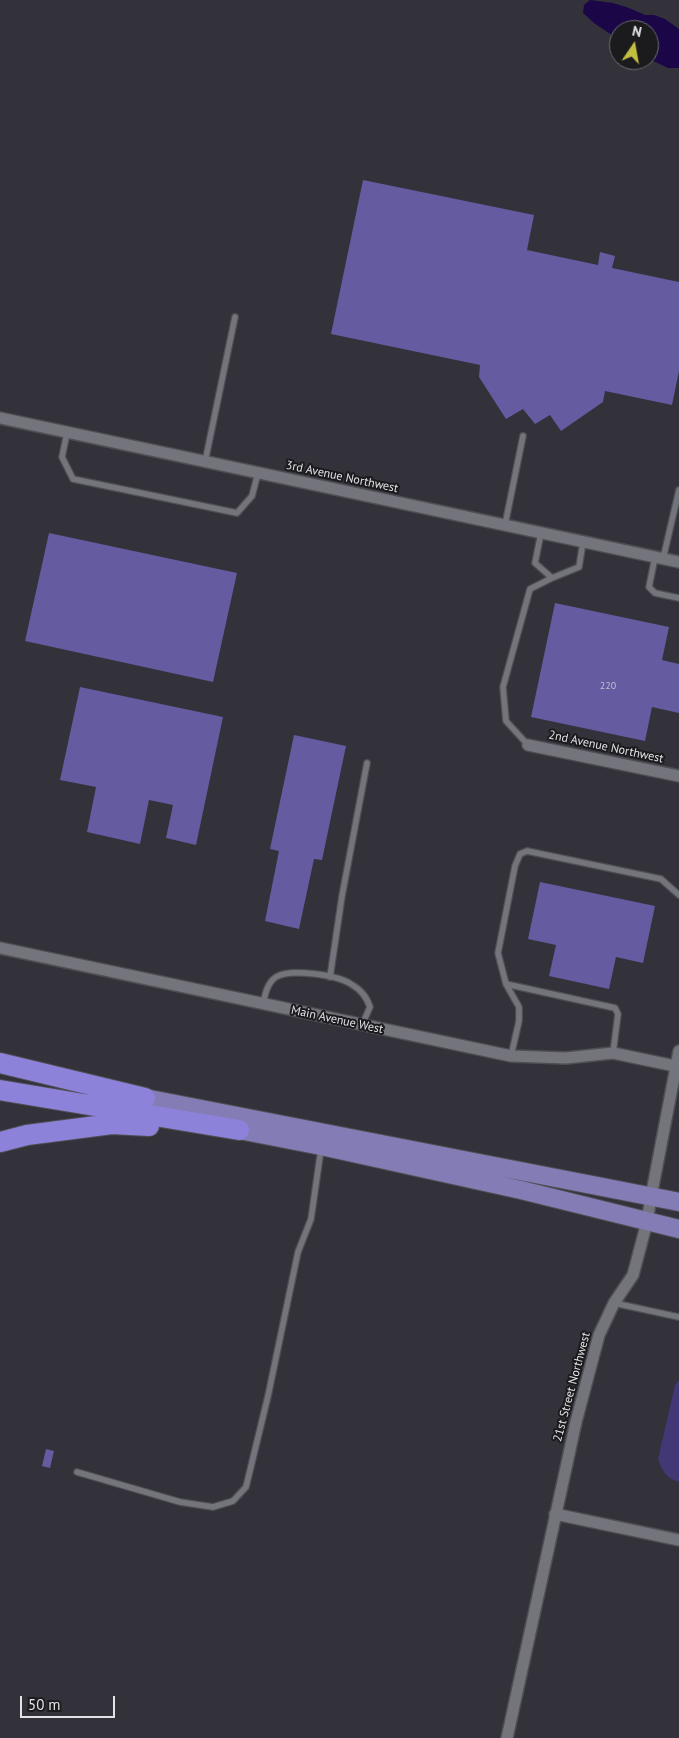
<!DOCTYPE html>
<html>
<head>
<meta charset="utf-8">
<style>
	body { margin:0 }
	#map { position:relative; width:679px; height:1738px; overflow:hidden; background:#33323a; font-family:"PT Sans",sans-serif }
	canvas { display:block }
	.north { position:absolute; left:609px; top:20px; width:50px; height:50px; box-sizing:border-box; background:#1b1b1e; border:1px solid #6b6b6e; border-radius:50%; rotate:12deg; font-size:14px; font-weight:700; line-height:20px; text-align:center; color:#e2e2e7 }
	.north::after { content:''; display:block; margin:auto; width:18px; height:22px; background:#c1be40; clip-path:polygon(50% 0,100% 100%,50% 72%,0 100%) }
	.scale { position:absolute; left:20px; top:1696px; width:95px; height:22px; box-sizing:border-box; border:2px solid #e2e2e7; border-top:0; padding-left:6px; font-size:15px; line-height:18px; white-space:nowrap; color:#e2e2e7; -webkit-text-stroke:4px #1b1b1e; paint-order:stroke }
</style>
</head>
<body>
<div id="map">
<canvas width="679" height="1738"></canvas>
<div class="north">N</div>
<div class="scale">50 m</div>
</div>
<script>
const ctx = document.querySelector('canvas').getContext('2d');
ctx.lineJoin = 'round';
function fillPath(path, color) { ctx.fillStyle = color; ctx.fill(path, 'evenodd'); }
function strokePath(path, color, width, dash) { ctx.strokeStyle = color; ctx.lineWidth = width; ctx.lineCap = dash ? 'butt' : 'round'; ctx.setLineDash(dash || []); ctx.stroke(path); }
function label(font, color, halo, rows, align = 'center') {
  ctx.font = font + ' "PT Sans",sans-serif'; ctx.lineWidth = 4; ctx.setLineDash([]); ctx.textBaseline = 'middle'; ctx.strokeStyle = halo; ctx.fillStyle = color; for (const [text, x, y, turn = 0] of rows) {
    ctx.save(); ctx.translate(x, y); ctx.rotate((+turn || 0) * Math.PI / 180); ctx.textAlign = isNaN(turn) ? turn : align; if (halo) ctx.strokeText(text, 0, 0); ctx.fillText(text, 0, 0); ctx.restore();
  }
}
const green = new Path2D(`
	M 679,1380 L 679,1482 C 666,1478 662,1471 658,1459 L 675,1385 Z`);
const water = new Path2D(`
	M 590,0 L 613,3 L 629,8 L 645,15 L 654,15 L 665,19 L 679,29 L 679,68 L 668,68 L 649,59 L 649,30 L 619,30 L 619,40 L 594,23 L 583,13 L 584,5 Z`);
const building = new Path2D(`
	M 363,180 L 534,215 L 527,250 L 598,265 L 600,252 L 615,256 L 612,268 L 679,282 L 679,371 L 672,405 L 605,391 L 603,402 L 561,431 L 550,415 L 535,424 L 523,409 L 506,419 L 479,377 L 480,365 L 331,334 Z
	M 49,533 L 237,573 L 213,682 L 25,641 Z
	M 555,603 L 669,627 L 662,660 L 679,664 L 679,713 L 652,707 L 645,741 L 531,717 Z
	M 80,687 L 223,717 L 196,845 L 166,838 L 173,805 L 149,800 L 140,844 L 87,832 L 96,787 L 60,780 Z
	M 294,735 L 346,746 L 322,860 L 314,859 L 299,929 L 265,921 L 279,851 L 270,849 Z
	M 540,882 L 655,906 L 643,963 L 616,957 L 609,989 L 549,976 L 556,945 L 528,939 Z
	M 46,1449 L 54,1451 L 50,1468 L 42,1466 Z`);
const lane = new Path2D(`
	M 67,433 L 62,457 L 73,479 L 237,513 L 252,496 L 258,473
	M 205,462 L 235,317
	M 505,525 L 523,436
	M 541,533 L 535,563 L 552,578 L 579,567 L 583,542
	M 655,557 L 649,587 L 655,593 L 679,598
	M 663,559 L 679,490
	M 528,745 L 506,721 L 503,687 L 530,589 L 552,578
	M 330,977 L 342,896 L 367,763
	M 506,984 L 615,1008 L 618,1014 L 613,1053
	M 263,1004 C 265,995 267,983 276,977 C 290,968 337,975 351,984 C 361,990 366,996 370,1007 L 362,1025
	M 511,1056 L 519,1021 L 519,1007 L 506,984 L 498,953 L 515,866 L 520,854 L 527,851 L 661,879 L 679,895
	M 614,1303 L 679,1317
	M 77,1472 L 180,1502 L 213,1507 L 233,1501 L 246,1487 L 268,1396 L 298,1252 L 311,1219 L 321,1149`);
const street = new Path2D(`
	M 0,418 L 679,562
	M 528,745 L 679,776
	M 0,948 L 511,1056 L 566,1058 L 613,1053 L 675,1066
	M 555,1514 L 679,1540
	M 507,1738 L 576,1422 L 599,1335 L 614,1303 L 633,1275 L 647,1222 L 651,1197 L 679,1051`);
const primary = new Path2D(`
	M 145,1098 L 679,1202
	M 239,1130 L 321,1146 L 521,1190 L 679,1229`);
const highway = new Path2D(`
	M 0,1063 L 145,1098
	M 0,1090 L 239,1130
	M 0,1142 L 27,1135 L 112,1124 L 149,1126`);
const numberNames = [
	["220",608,686]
];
const streetNames = [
	["3rd Avenue Northwest",342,477,12],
	["2nd Avenue Northwest",606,747,12],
	["Main Avenue West",337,1020,12],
	["21st Street Northwest",572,1387,-75]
];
fillPath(green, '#423875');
fillPath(water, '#1b0747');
fillPath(building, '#645ba0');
strokePath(lane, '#4f4e54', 8);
strokePath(street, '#4f4e54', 14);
strokePath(primary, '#4f4e54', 20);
strokePath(highway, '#4f4e54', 22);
strokePath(lane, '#74747d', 5.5);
strokePath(street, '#74747d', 11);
strokePath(primary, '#837cb5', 18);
strokePath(highway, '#8d82da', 20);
label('10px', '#c2c0d5', null, numberNames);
label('12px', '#e2e2e7', '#1b1b1e', streetNames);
</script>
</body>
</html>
